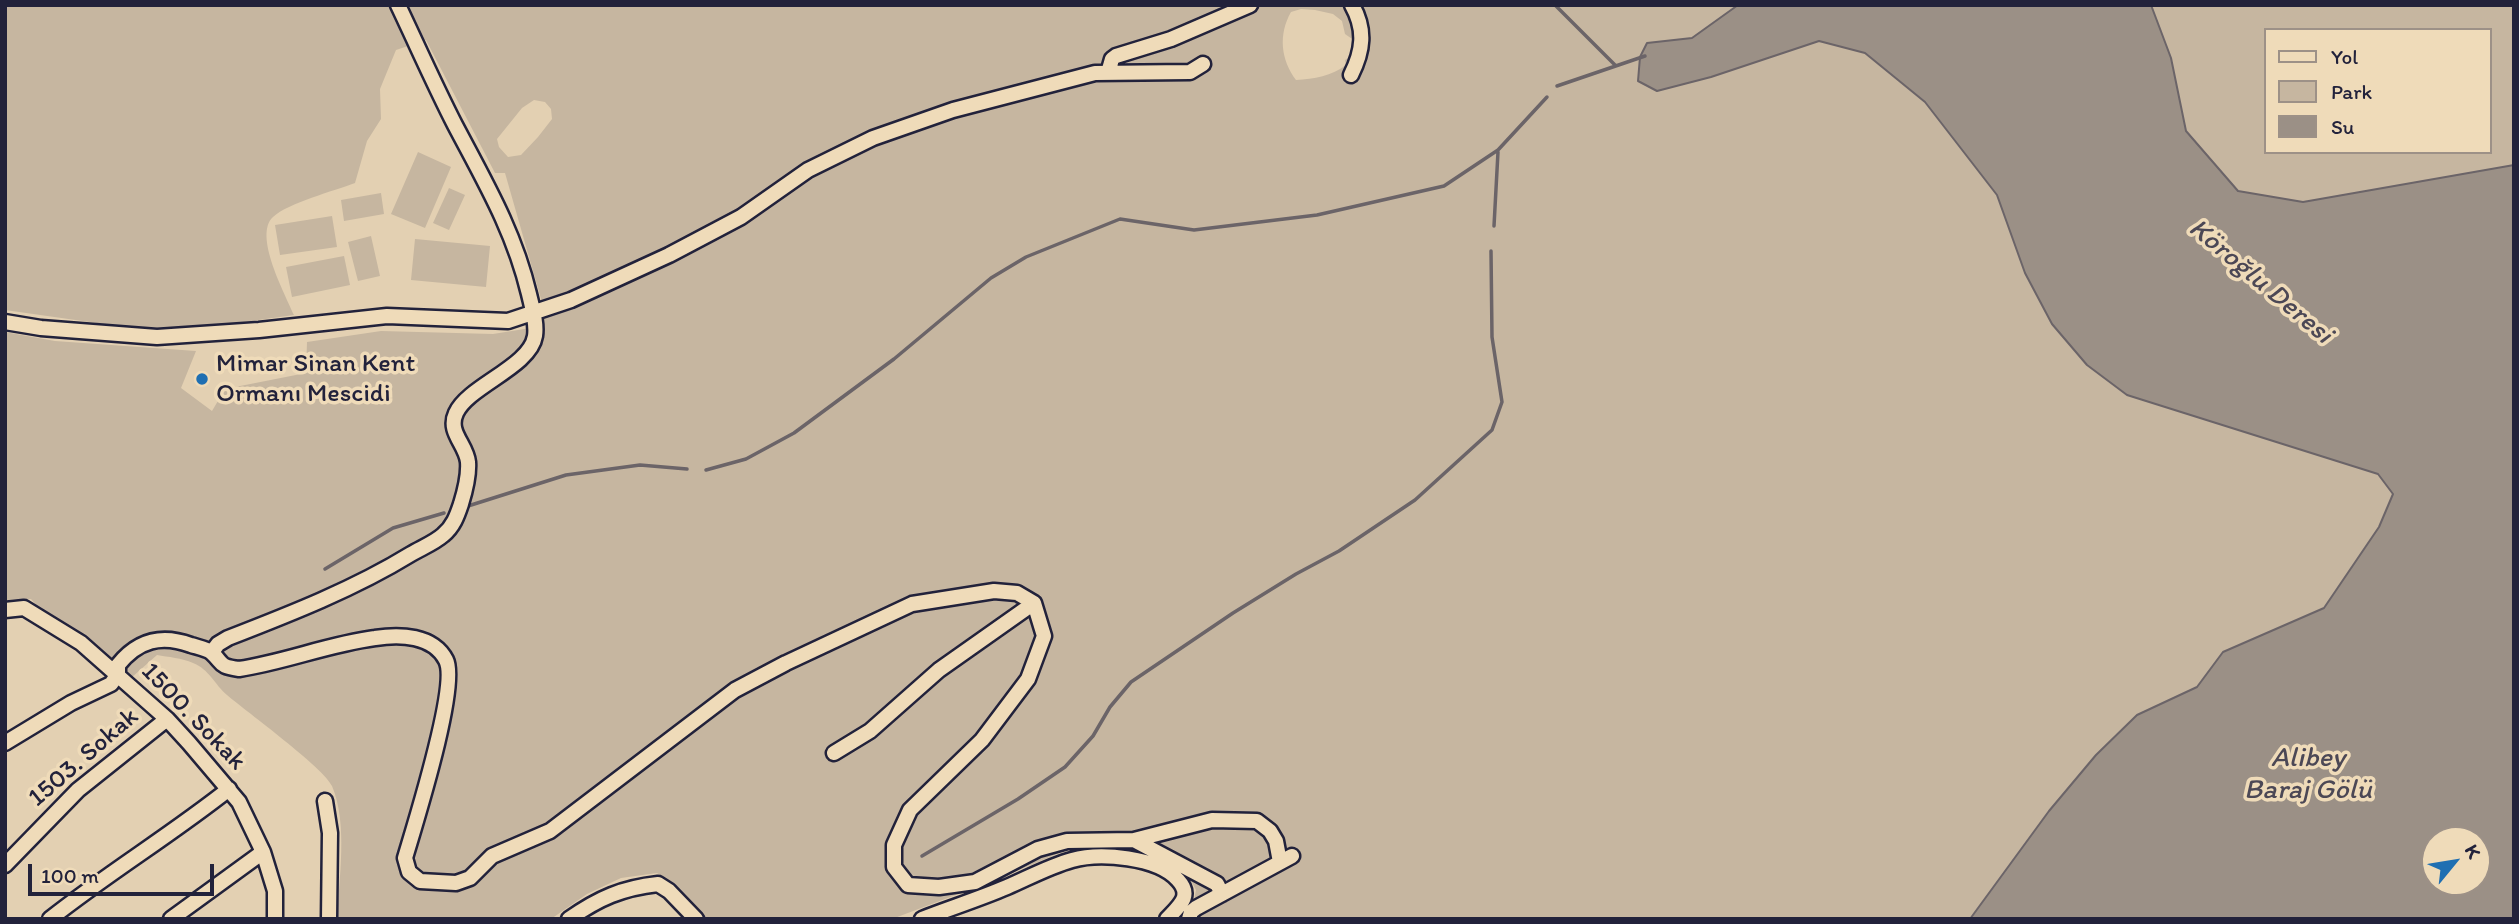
<!DOCTYPE html>
<html>
<head>
<meta charset="utf-8">
<style>
	body { margin:0 }
	#map { position:relative; width:2519px; height:924px; overflow:hidden; background:#e3d0b2; font-family:Itim,sans-serif }
	canvas { display:block }
	.frame { position:absolute; inset:0; border:7px solid #22223b; pointer-events:none }
	.legend { position:absolute; left:2264px; top:28px; width:228px; height:126px; box-sizing:border-box; background:#efdbb9; border:2px solid #9d9187; margin:0; padding:9px 12px; list-style:none; font-size:21px; color:#22223b }
	.legend li { display:flex; align-items:center; gap:14px; height:35px }
	.legend b { width:35px; border:2px solid #9d9187 }
	.north { position:absolute; left:2421px; top:826px; width:70px; height:70px; box-sizing:border-box; background:#efdbb9; border:2px solid #9d9187; border-radius:50%; rotate:60deg; font-size:19px; font-weight:700; line-height:28px; text-align:center; color:#22223b }
	.north::after { content:''; display:block; margin:auto; width:24px; height:32px; background:#1f6fb2; clip-path:polygon(50% 0,100% 100%,50% 72%,0 100%) }
	.scale { position:absolute; left:28px; top:864px; width:186px; height:32px; box-sizing:border-box; border:4px solid #22223b; border-top:0; padding-left:9px; font-size:21px; line-height:24px; white-space:nowrap; color:#22223b; -webkit-text-stroke:5px #efdbb9; paint-order:stroke }
</style>
</head>
<body>
<div id="map">
<canvas width="2519" height="924"></canvas>
<div class="frame"></div>
<ul class="legend">
<li><b style="height:9px;background:#efdbb9"></b>Yol</li>
<li><b style="height:19px;background:#c6b6a0"></b>Park</li>
<li><b style="height:19px;background:#9b9086"></b>Su</li>
</ul>
<div class="north">K</div>
<div class="scale">100 m</div>
</div>
<script>
const ctx = document.querySelector('canvas').getContext('2d');
ctx.lineJoin = 'round';
function fillPath(path, color) { ctx.fillStyle = color; ctx.fill(path, 'evenodd'); }
function strokePath(path, color, width, dash) { ctx.strokeStyle = color; ctx.lineWidth = width; ctx.lineCap = dash ? 'butt' : 'round'; ctx.setLineDash(dash || []); ctx.stroke(path); }
function label(font, color, halo, rows, align = 'center') {
  ctx.font = font + ' Itim,sans-serif'; ctx.lineWidth = 7; ctx.setLineDash([]); ctx.textBaseline = 'middle'; ctx.strokeStyle = halo; ctx.fillStyle = color; for (const [text, x, y, turn = 0] of rows) {
    ctx.save(); ctx.translate(x, y); ctx.rotate((+turn || 0) * Math.PI / 180); ctx.textAlign = isNaN(turn) ? turn : align; if (halo) ctx.strokeText(text, 0, 0); ctx.fillText(text, 0, 0); ctx.restore();
  }
}
const green = new Path2D(`
	M 5,5 L 1738,5 L 1692,38 L 1647,43 L 1657,91 L 1711,77 L 1819,41 L 1865,53 L 1925,102 L 1997,195 L 2025,273 L 2052,324 L 2128,395 L 2378,474 L 2393,494 L 2379,527 L 2324,608 L 2223,652 L 2197,687 L 2137,715 L 2096,755 L 2049,811 L 1970,919 L 1180,919 L 1193,905 L 1196,890 L 1188,875 L 1151,852 L 1107,845 L 1071,848 L 998,879 L 892,919 L 707,919 L 668,880 L 657,873 L 621,878 L 587,894 L 551,919 L 337,919 C 339,880 348,823 332,786 C 324,768 247,712 227,695 C 215,685 209,669 193,663 C 182,658 168,657 157,655 L 131,678 L 118,665 L 39,608 L 31,599 L 5,600 L 5,332 L 55,341 L 196,351 L 181,388 L 212,411 L 225,389 L 306,373 L 307,342 L 381,331 L 493,334 L 543,326 L 541,299 L 505,173 L 495,173 L 426,40 L 396,50 L 380,89 L 381,119 L 367,141 L 355,183 C 334,191 288,203 273,217 C 253,235 285,294 294,315 L 216,326 L 146,330 L 5,310 ZM 1301,9 L 1315,10 L 1333,14 L 1342,21 L 1345,34 L 1355,41 L 1352,56 L 1345,60 L 1346,65 C 1332,76 1314,79 1296,80 C 1281,60 1278,35 1291,12 ZM 534,100 L 545,102 L 551,109 L 552,119 L 538,137 L 521,155 L 508,157 L 499,147 L 497,139 L 522,108 Z
	M 2151,5 L 2514,5 L 2514,165 L 2303,202 L 2238,191 L 2186,132 L 2171,58 ZM 2265,30 L 2489,30 L 2489,152 L 2265,152 Z
	M 418,152 L 451,167 L 425,228 L 391,214 Z
	M 449,188 L 465,195 L 449,230 L 433,223 Z
	M 381,193 L 384,214 L 344,221 L 341,200 Z
	M 332,216 L 337,247 L 280,255 L 275,225 Z
	M 371,236 L 380,276 L 358,281 L 348,242 Z
	M 415,239 L 490,246 L 486,287 L 411,280 Z
	M 344,256 L 350,285 L 292,297 L 286,267 Z`);
const water = new Path2D(`
	M 1738,5 L 2151,5 L 2171,58 L 2186,131 L 2238,191 L 2303,202 L 2514,165 L 2514,919 L 1970,919 L 2049,811 L 2096,755 L 2137,715 L 2197,687 L 2223,652 L 2324,608 L 2379,527 L 2393,494 L 2378,474 L 2127,395 L 2087,365 L 2052,324 L 2025,273 L 1997,195 L 1925,102 L 1865,53 L 1819,41 L 1711,77 L 1657,91 L 1638,81 L 1640,57 L 1647,43 L 1692,38 ZM 2435,840 L 2477,840 L 2477,882 L 2435,882 Z`);
const stream = new Path2D(`
	M 1555,5 L 1615,65
	M 1557,86 L 1645,56
	M 1494,226 L 1498,152
	M 706,470 L 746,459 L 794,433 L 894,359 L 991,278 L 1026,257 L 1120,219 L 1194,230 L 1317,215 L 1444,186 L 1498,150 L 1547,97
	M 468,506 L 566,475 L 640,465 L 687,469
	M 325,569 L 393,528 L 444,513
	M 922,856 L 1018,799 L 1065,767 L 1093,736 L 1110,707 L 1131,682 L 1233,613 L 1296,574 L 1339,551 L 1415,500 L 1492,430 L 1502,402 L 1492,337 L 1491,251`);
const minor = new Path2D(`
	M 1108,73 L 1112,59 L 1116,56 L 1171,39 L 1250,5
	M 1351,75 C 1363,51 1366,30 1352,5
	M 5,322 L 41,328 L 157,337 L 259,330 L 387,316 L 508,321 L 571,300 L 669,255 L 741,217 L 808,170 L 873,138 L 953,110 L 1095,73 L 1190,72 L 1203,64
	M 5,610 L 24,608 L 81,643 L 167,719 L 189,743 L 239,802 L 263,852 L 275,891 L 275,919
	M 212,652 L 218,644 L 228,638 C 290,614 354,589 411,554 C 421,548 434,543 443,535 C 453,527 457,516 461,504 C 465,491 469,475 468,462 C 466,444 447,432 456,413 C 468,386 530,367 535,336 C 537,323 532,307 529,294 C 514,231 485,182 455,125 C 435,86 417,45 398,5
	M 5,743 L 71,703 L 111,684 L 118,674 L 118,665 C 138,640 161,634 191,645 C 197,647 208,649 212,653 C 224,664 218,666 239,669 C 285,662 329,644 375,638 C 400,634 433,635 446,660 C 459,685 415,824 405,858 L 409,872 L 420,881 L 456,883 L 470,878 L 492,856 L 550,831 L 735,690 L 786,663 L 912,604 L 994,591 L 1017,593 L 1034,603 L 1044,636 L 1028,679 L 982,740 L 910,810 L 894,845 L 894,867 L 908,885 L 939,887 L 975,882 L 1038,849 L 1067,841 L 1134,840 L 1212,820 L 1257,821 L 1270,831 L 1276,841 L 1280,862
	M 834,753 L 870,731 L 939,670 L 1034,603
	M 325,801 L 330,833 L 329,919
	M 1134,840 L 1217,884 L 1222,894
	M 5,865 L 78,790 L 167,719
	M 50,919 C 108,873 171,835 229,789
	M 171,919 L 263,852
	M 569,919 C 599,898 622,888 658,884 L 669,891 L 696,919
	M 922,919 C 950,908 979,899 1007,887 C 1028,878 1050,866 1072,860 C 1100,852 1158,857 1178,880 C 1193,896 1179,906 1167,919
	M 1189,919 L 1191,912 L 1196,908 L 1292,856`);
const markers = [
	[202,379,7,"#1f6fb2"]
];
const poiNames = [
	["Mimar Sinan Kent",216,364],
	["Ormanı Mescidi",216,394]
];
const streetNames = [
	["1500. Sokak",193,717,46],
	["1503. Sokak",84,758,-41]
];
const waterNames = [
	["Köroğlu Deresi",2260,282,40],
	["Alibey",2308,759],
	["Baraj Gölü",2308,791]
];
fillPath(green, '#c6b6a0');
fillPath(water, '#9b9086');
strokePath(water, '#6b6468', 2);
strokePath(stream, '#6b6468', 3.5);
strokePath(minor, '#22223b', 19);
strokePath(minor, '#efdbb9', 14);
for (const [x, y, r, color] of markers) { const dot = new Path2D(); dot.arc(x, y, r, 0, 2 * Math.PI); ctx.fillStyle = color; ctx.fill(dot); strokePath(dot, '#efdbb9', 2.5); }
label('26px', '#22223b', '#efdbb9', poiNames, 'left');
label('26px', '#22223b', '#efdbb9', streetNames);
label('italic 28px', '#4c4855', '#efdbb9', waterNames);
</script>
</body>
</html>
